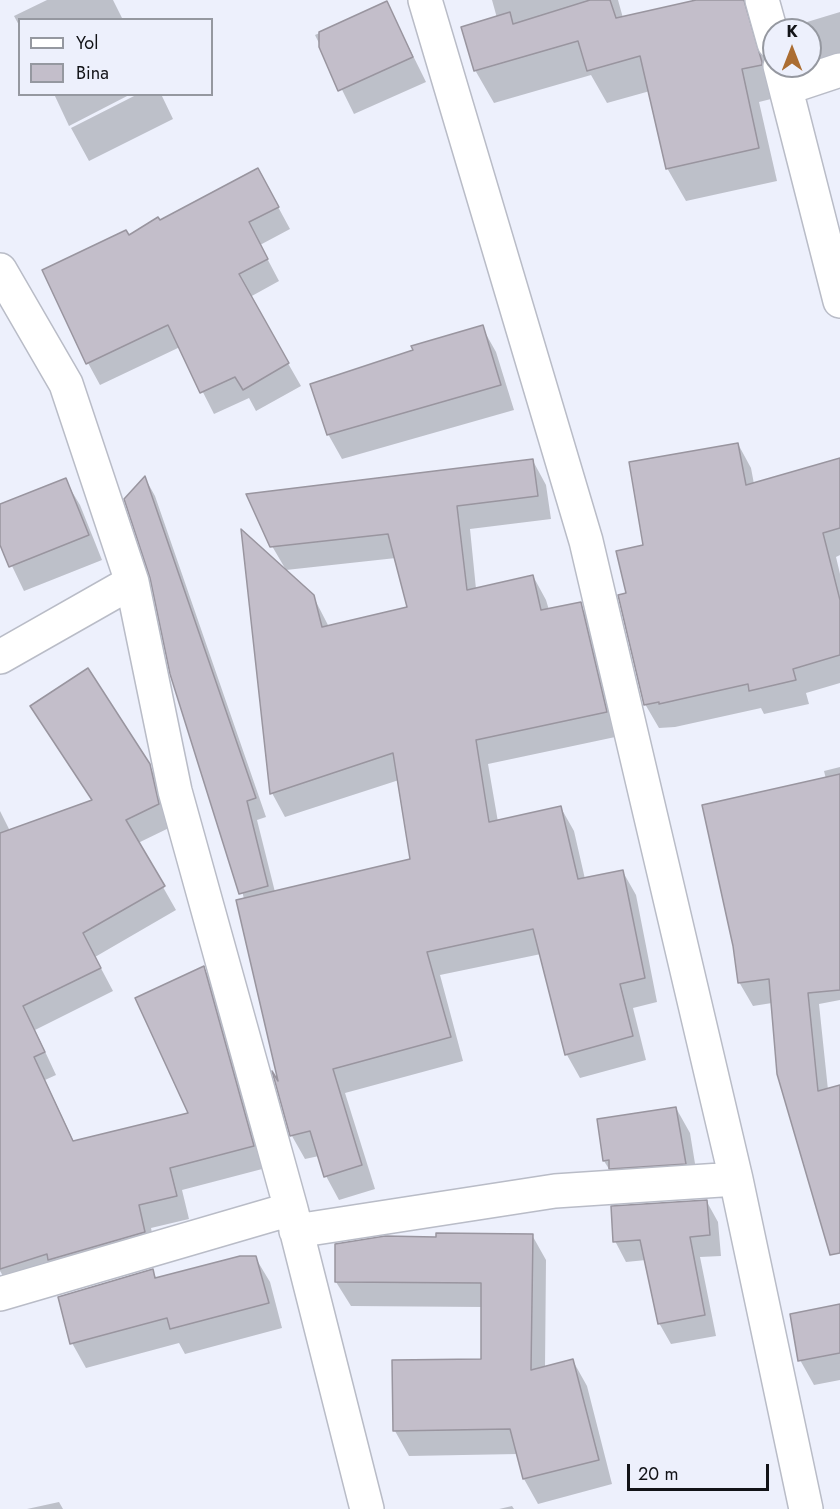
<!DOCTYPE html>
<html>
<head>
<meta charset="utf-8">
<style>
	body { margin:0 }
	#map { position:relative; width:840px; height:1509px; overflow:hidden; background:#edf0fc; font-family:Jost,sans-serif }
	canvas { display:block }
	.legend { position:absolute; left:18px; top:18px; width:195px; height:78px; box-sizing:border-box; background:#edf0fc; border:2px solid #9598a0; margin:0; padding:8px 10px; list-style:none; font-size:18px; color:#121317 }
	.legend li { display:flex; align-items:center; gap:12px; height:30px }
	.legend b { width:30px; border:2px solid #9598a0 }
	.north { position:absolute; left:762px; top:18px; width:60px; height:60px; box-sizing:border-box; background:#edf0fc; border:2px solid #9598a0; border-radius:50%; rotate:0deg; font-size:16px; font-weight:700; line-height:24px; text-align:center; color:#121317 }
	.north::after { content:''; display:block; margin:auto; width:21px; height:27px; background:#ab6d32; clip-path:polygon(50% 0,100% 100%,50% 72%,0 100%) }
	.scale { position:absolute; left:627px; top:1464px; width:142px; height:27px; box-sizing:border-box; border:3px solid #121317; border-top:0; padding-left:8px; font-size:18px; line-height:21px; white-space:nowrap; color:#121317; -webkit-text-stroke:4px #edf0fc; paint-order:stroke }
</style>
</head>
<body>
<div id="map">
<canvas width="840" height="1509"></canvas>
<ul class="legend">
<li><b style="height:8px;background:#fff"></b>Yol</li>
<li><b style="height:16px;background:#c3beca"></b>Bina</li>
</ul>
<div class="north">K</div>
<div class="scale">20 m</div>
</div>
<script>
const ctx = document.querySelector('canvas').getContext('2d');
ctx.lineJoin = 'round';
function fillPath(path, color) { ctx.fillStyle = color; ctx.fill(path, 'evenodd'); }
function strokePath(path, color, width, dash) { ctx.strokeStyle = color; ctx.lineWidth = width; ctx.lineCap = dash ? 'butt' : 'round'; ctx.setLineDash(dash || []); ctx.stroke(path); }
const shadow = new Path2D(`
	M 47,0 L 113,0 L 123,20 L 20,20 L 20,27 L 14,16 Z
	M 492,0 L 618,0 L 623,18 L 702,0 L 750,0 L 779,97 L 759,102 L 777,181 L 686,201 L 667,168 L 650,91 L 607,103 L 591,75 L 494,103 L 475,70 L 497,18 Z
	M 387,3 L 426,82 L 354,114 L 315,35 Z
	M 840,12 L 840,64 L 825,69 L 818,57 L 807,22 Z
	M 54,94 L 131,94 L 69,126 Z
	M 138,94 L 161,94 L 173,119 L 89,161 L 71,128 Z
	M 270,192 L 290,229 L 260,245 L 279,281 L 250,297 L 301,386 L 256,411 L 249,398 L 214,414 L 180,347 L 100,385 L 88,363 L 128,237 L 160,222 Z
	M 482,327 L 496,352 L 514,410 L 342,459 L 328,434 Z
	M 738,444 L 751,468 L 754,484 L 840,459 L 840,555 L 836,557 L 840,574 L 840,683 L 806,693 L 809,704 L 764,714 L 761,708 L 675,727 L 659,728 L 645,704 L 628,594 L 645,546 Z
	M 533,461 L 546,485 L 551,519 L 470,529 L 476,589 L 533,576 L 546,600 L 549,610 L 580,604 L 594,628 L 620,736 L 488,764 L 498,822 L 561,808 L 574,831 L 585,879 L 623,872 L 636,895 L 657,1002 L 633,1008 L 646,1060 L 580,1078 L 567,1055 L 541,954 L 440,975 L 463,1061 L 345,1093 L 375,1189 L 339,1200 L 326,1176 L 319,1156 L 305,1159 L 292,1136 L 277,1082 L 280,1088 L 244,899 L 145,478 L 155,496 L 266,817 L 257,820 L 275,892 L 412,860 L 399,780 L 285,817 L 272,793 L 313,596 L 329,627 L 408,608 L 396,558 L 286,570 L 272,546 Z
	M 65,480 L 80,505 L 102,560 L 24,591 L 0,541 L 0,506 Z
	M 149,765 L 163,789 L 171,827 L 138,843 L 176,910 L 95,957 L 113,991 L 35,1030 L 56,1075 L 45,1080 L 74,1142 L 191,1114 L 204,968 L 217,991 L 266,1168 L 182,1190 L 189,1219 L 151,1228 L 157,1255 L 12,1291 L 0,1271 L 0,811 L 10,831 L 93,801 Z
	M 840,767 L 840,1000 L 819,1004 L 828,1090 L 840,1087 L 840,1224 L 772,1003 L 753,1006 L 739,982 L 826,779 L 824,771 Z
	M 676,1108 L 690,1133 L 699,1188 L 619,1185 L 604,1161 Z
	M 707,1202 L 718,1222 L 721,1256 L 700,1257 L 716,1336 L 671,1344 L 659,1323 L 646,1260 L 626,1262 L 615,1241 Z
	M 532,1235 L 546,1260 L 545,1368 L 573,1361 L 587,1386 L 612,1484 L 538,1504 L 524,1479 L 518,1454 L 409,1456 L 395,1431 L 482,1360 L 482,1307 L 351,1306 L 336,1282 L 437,1239 Z
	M 255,1257 L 270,1282 L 282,1328 L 185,1354 L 179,1343 L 86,1368 L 72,1343 L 152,1271 L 157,1279 Z
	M 840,1305 L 840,1380 L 814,1385 L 800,1360 Z
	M 59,1502 L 63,1509 L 27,1509 Z
	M 512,1506 L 514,1509 L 499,1509 Z`);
const building = new Path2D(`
	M 590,0 L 610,0 L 616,18 L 696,0 L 744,0 L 762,62 L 762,65 L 742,69 L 759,148 L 666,169 L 640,56 L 587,71 L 578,41 L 474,71 L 461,27 L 510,12 L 513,24 Z
	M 387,1 L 413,57 L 338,91 L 319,47 L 319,32 Z
	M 258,168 L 279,207 L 249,222 L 268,259 L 239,274 L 289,363 L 243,390 L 235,377 L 200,393 L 168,325 L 86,364 L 42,270 L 126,230 L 129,235 L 158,217 L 160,220 Z
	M 483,325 L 501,385 L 327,435 L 310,384 L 413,350 L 411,346 Z
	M 738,443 L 746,485 L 840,458 L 840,528 L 823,533 L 840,600 L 840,655 L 793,669 L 796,680 L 749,691 L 748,684 L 659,704 L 659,702 L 644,705 L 618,595 L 626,593 L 616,551 L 643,545 L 629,462 Z
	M 533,459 L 538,496 L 457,506 L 467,590 L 533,575 L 541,610 L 581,602 L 607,712 L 476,740 L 489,822 L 561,806 L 578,879 L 623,870 L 645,978 L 620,984 L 633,1036 L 565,1055 L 533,929 L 427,952 L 451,1037 L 333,1069 L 362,1165 L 324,1177 L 310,1131 L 290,1136 L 272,1071 L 278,1081 L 236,900 L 410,859 L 393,753 L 270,794 L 241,529 L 314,595 L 322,627 L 407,607 L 388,534 L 270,547 L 246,494 Z
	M 145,476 L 256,798 L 247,801 L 268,886 L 239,894 L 170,674 L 150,578 L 124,499 Z
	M 66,478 L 89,535 L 9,567 L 0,545 L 0,504 Z
	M 88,668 L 150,764 L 159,804 L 126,820 L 165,886 L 83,933 L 101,968 L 23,1006 L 45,1052 L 34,1057 L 73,1141 L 188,1113 L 135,998 L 204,966 L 254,1146 L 170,1168 L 177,1196 L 139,1205 L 145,1232 L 48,1260 L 47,1254 L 0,1269 L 0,833 L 92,800 L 30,706 Z
	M 840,774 L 840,990 L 808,993 L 818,1091 L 840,1085 L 840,1253 L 830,1255 L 777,1074 L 769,979 L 738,983 L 733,946 L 702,805 Z
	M 676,1107 L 686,1164 L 609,1169 L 609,1160 L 603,1161 L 597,1119 Z
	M 707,1200 L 710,1235 L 690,1237 L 705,1315 L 658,1324 L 640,1240 L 613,1242 L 611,1206 Z
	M 436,1233 L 533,1234 L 531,1370 L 573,1359 L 599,1460 L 523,1479 L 510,1429 L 393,1431 L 392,1360 L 481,1359 L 481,1283 L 335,1282 L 335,1244 L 385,1236 L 436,1237 Z
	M 240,1256 L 256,1256 L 269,1303 L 170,1329 L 167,1318 L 70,1344 L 58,1297 L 153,1269 L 155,1278 Z
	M 840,1304 L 840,1353 L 798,1361 L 790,1314 Z`);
const minor = new Path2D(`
	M 425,0 L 586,541 L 736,1179 L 806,1509
	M 762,0 L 774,43
	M 780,66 L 840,301
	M 786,88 L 840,70
	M 0,270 L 66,384 L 132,582 L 175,791 L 291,1209 L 367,1509
	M 0,657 L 132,582
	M 296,1231 L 555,1191 L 736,1179
	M 0,1294 L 291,1209`);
fillPath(shadow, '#0003');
fillPath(building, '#c3beca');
strokePath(building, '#99959f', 1.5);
strokePath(minor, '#b9bcc7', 36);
strokePath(minor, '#fff', 33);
</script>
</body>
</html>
